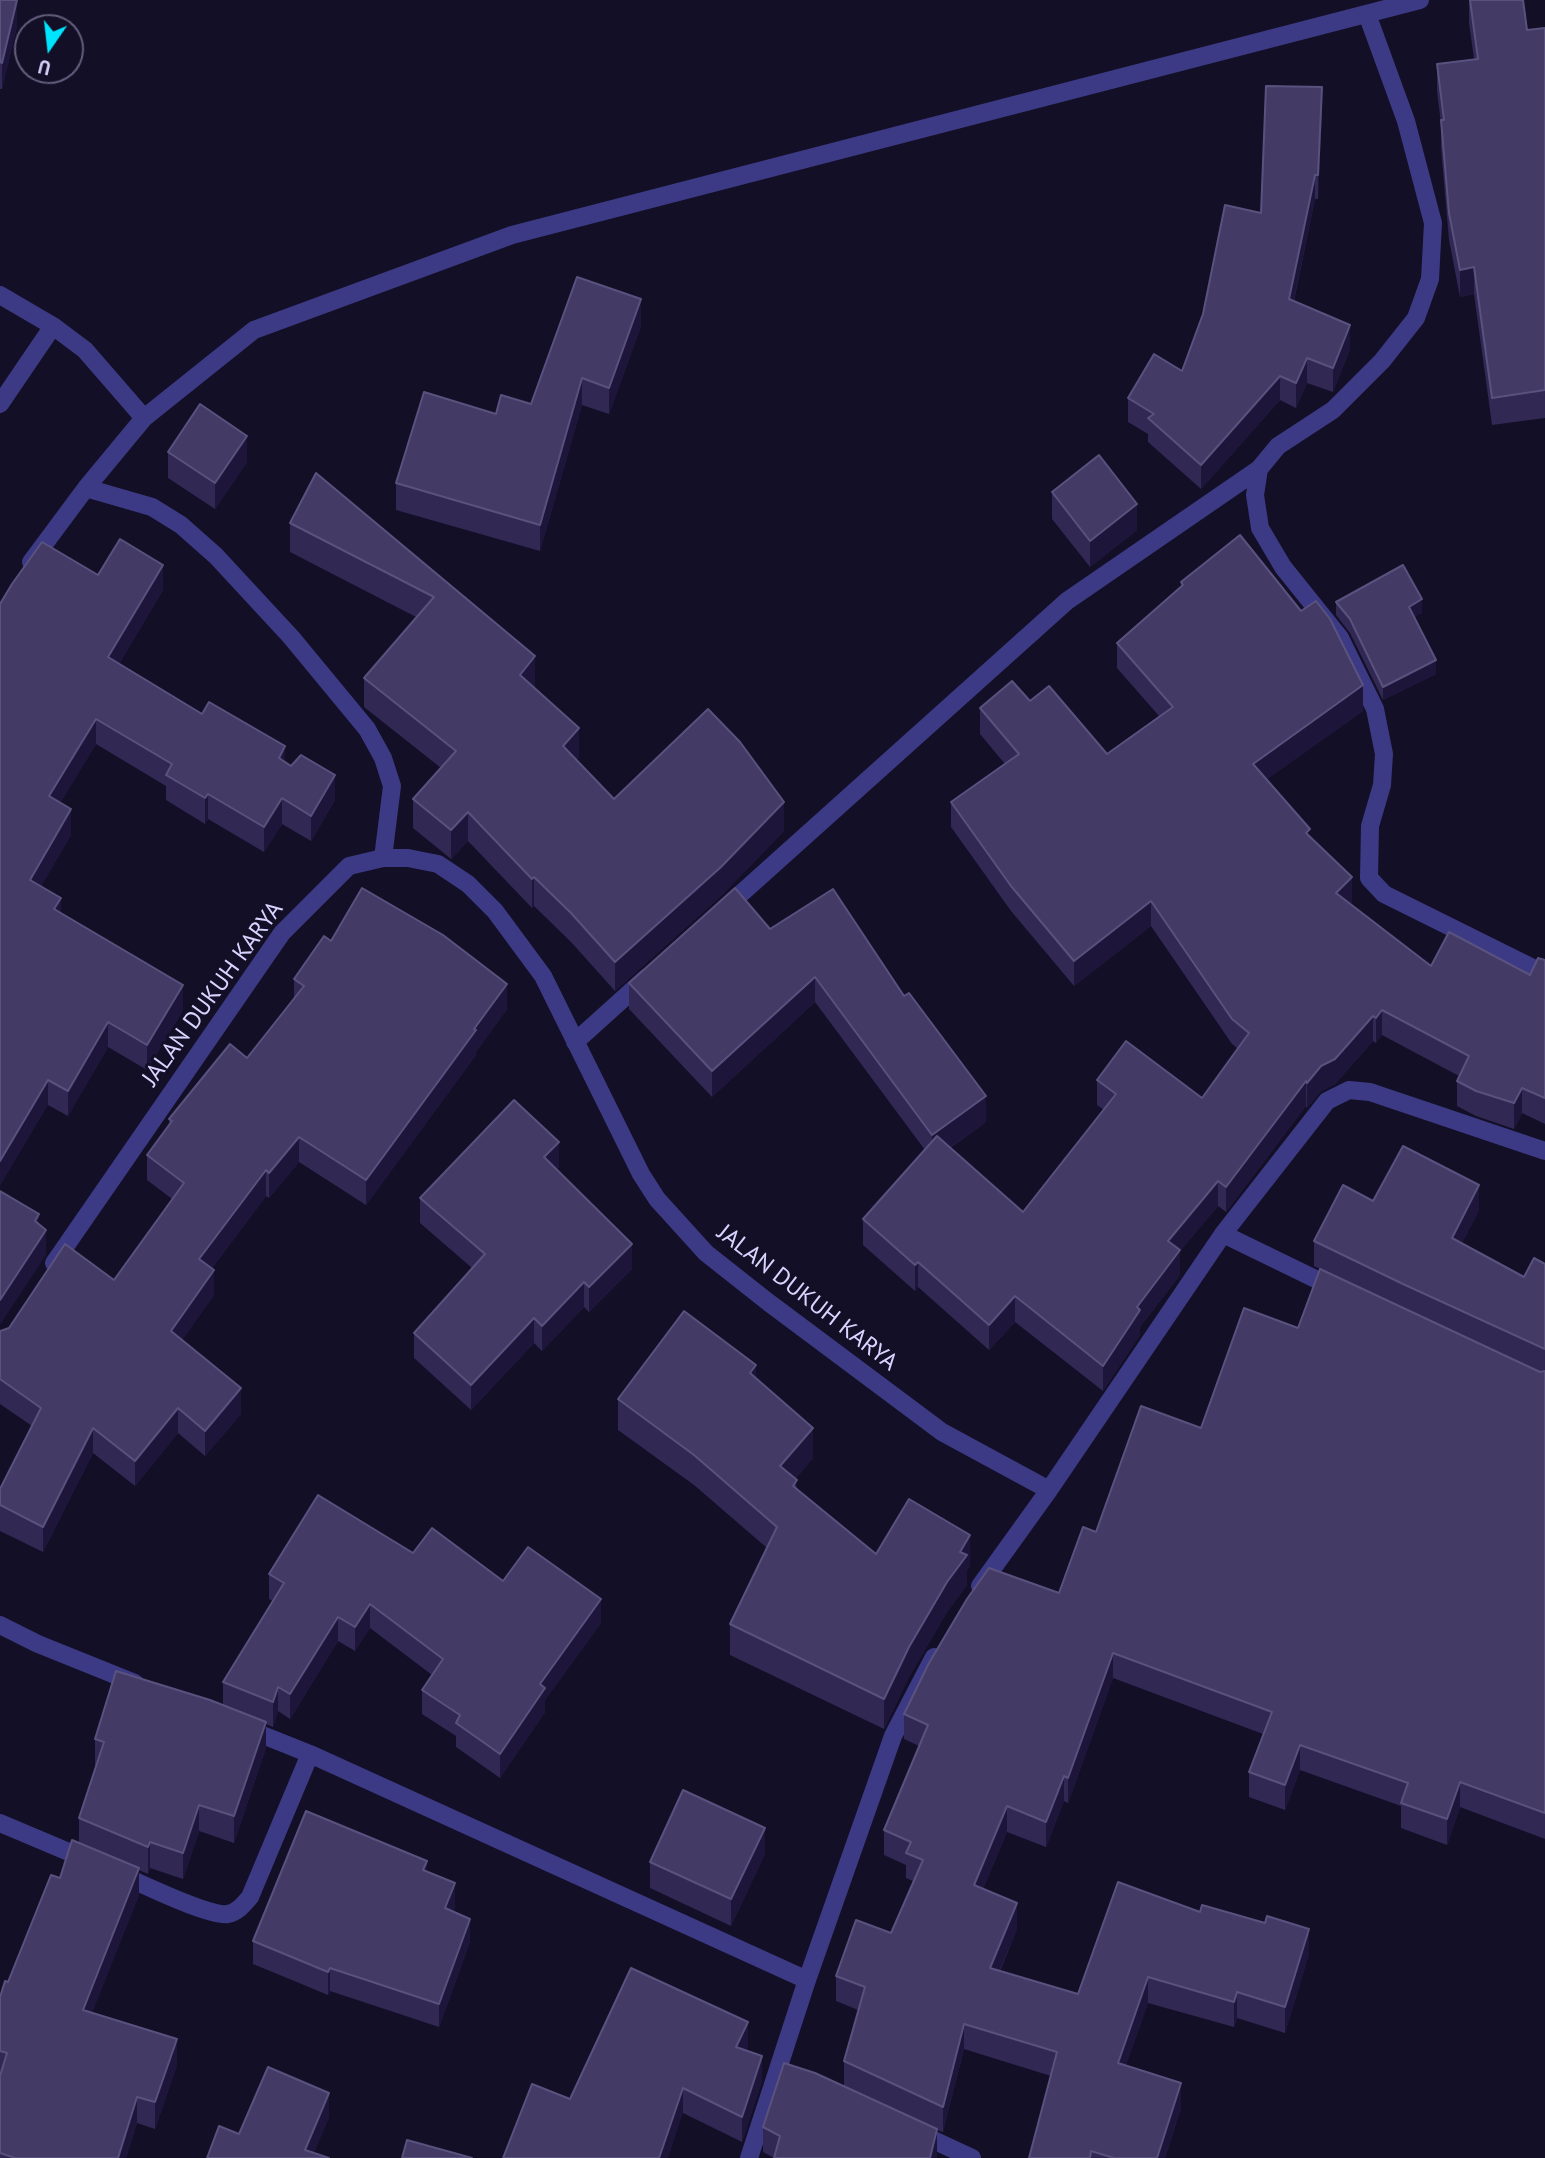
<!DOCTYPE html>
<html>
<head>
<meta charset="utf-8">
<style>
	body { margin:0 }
	#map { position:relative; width:1545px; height:2158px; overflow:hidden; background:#130f26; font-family:"PT Sans",sans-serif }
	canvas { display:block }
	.north { position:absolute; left:14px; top:14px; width:70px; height:70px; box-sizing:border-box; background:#130f26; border:2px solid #625e7d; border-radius:50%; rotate:194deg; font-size:19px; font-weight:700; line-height:28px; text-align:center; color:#d9d4ff }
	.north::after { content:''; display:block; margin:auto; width:24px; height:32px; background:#00e5ff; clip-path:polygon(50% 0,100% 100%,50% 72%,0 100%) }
</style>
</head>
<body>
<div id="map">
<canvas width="1545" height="2158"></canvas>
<div class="north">U</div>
</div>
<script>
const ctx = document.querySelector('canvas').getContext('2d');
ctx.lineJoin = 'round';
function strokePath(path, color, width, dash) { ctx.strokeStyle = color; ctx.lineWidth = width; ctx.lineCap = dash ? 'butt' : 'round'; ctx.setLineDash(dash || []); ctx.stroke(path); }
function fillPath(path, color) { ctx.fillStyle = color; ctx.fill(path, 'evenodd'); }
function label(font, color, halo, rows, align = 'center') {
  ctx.font = font + ' "PT Sans",sans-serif'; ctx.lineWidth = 6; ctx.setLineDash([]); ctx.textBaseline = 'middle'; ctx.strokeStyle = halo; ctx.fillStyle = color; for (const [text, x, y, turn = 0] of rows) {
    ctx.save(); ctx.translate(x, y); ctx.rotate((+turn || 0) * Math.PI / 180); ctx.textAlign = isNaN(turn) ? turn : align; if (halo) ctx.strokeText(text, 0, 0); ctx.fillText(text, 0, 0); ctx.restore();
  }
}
const minor = new Path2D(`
	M 1367,14 L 1406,121 L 1433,223 L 1430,279 L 1416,318 L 1382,361 L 1333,410 L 1278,446 L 1259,469 L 1255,495 L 1260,528 L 1283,567 L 1340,638 L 1375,709 L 1384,754 L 1382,785 L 1370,826 L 1369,878 L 1384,894 L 1545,974
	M 0,295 L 53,326 L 85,350 L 144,418
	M 0,404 L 53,326
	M 86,488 L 152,507 L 181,525 L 216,556 L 291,637 L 367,729 L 383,758 L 392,786 L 383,858
	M 31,562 L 86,488 L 144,418 L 254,330 L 512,235 L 1420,0
	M 725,908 L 1067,601 L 1259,469
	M 575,1042 L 646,978
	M 1223,1234 L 1336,1289
	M 54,1263 L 282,933 L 349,866 L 383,858 L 408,858 L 438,864 L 468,884 L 495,911 L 543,976 L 641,1174 L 657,1199 L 706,1253 L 768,1302 L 942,1432 L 1049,1490 L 1223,1234 L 1327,1101 L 1349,1090 L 1370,1092 L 1545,1151
	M 980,1586 L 1049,1490
	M 0,1625 L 38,1644 L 135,1683
	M 245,1728 L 310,1754 L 807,1980
	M 0,1823 L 90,1861
	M 119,1874 C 141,1883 208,1917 228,1914 C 238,1912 244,1904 250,1897 L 310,1754
	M 918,2133 L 972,2158
	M 749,2158 L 807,1980 L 893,1736 L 934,1657`);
const wall = new Path2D(`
	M 0,0 L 17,26 L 2,89 L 0,89 Z
	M 1469,0 L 1523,0 L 1527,30 L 1545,28 L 1545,418 L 1492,425 L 1474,294 L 1460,297 L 1449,240 L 1441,148 L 1441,124 L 1437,91 L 1437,64 L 1474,59 L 1469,23 Z
	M 1322,112 L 1318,199 L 1315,199 L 1294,301 L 1350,349 L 1333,392 L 1307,383 L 1296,408 L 1280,400 L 1201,489 L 1148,442 L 1148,434 L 1128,422 L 1128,398 L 1182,371 L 1261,213 Z
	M 641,326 L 609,414 L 582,405 L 540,551 L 396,510 L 396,483 L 531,404 Z
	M 168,452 L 247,462 L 215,509 L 168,478 Z
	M 316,473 L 535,685 L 534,687 L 579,757 L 576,760 L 614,799 L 784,831 L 721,896 L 615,991 L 571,942 L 534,906 L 532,908 L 468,841 L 451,859 L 413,828 L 413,799 L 441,768 L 364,707 L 364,678 L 416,617 L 290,552 L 290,523 Z
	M 1052,492 L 1137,530 L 1090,567 L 1052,519 Z
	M 98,575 L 163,590 L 119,664 L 285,762 L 335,800 L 311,841 L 282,824 L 264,852 L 208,819 L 205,824 L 166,800 L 166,786 L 96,744 L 60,803 L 71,835 L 41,886 L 61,913 L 183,1010 L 147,1070 L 108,1047 L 68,1116 L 48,1105 L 0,604 Z
	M 1181,582 L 1363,711 L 1267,779 L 1310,838 L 1352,902 L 1350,904 L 1431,966 L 1530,975 L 1545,960 L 1545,1124 L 1522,1113 L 1514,1129 L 1476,1116 L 1457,1106 L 1457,1081 L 1459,1076 L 1382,1035 L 1376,1043 L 1373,1041 L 1335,1084 L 1321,1091 L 1307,1108 L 1306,1106 L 1226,1212 L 1218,1206 L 1180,1251 L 1180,1275 L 1140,1327 L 1140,1335 L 1103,1391 L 1015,1322 L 989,1350 L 918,1287 L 915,1291 L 863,1245 L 863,1219 L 925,1150 L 815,1002 L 712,1097 L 629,1009 L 629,983 L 770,929 L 986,1122 L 950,1148 L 1023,1212 L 1104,1110 L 1097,1105 L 1097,1080 L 1202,1098 L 1238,1049 L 1232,1044 L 1151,926 L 1074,986 L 1011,911 L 951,827 L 951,802 L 1005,764 L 980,734 L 980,708 L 1030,701 L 1107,754 L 1159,716 L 1117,668 L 1117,643 L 1181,587 Z
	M 1336,602 L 1422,613 L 1414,617 L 1436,674 L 1383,700 L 1350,633 L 1336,615 Z
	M 331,941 L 507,1009 L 476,1052 L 476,1055 L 366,1205 L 299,1162 L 269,1198 L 266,1196 L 212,1268 L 214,1295 L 182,1340 L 241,1414 L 205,1456 L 178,1433 L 135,1486 L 93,1453 L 43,1552 L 0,1531 L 0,1489 L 32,1426 L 0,1404 L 0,1331 L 114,1280 L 172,1199 L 147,1180 L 147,1155 L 169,1125 L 169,1119 L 247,1058 L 294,999 L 294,979 Z
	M 559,1167 L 557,1169 L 632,1269 L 589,1312 L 584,1307 L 542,1351 L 534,1343 L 471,1410 L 414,1358 L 414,1333 L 472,1268 L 420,1223 L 420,1198 Z
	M 1373,1201 L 1479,1210 L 1462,1243 L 1524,1277 L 1545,1264 L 1545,1839 L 1460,1807 L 1447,1845 L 1401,1828 L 1401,1806 L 1300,1770 L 1285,1810 L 1249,1797 L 1249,1772 L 1263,1734 L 1113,1678 L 1068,1803 L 1064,1801 L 1046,1847 L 1007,1832 L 983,1889 L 1017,1929 L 1000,1971 L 1078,1994 L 1118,1882 L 1309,1954 L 1285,2033 L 1237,2018 L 1234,2027 L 1148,2003 L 1126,2065 L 1181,2108 L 1165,2158 L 1029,2158 L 1051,2076 L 964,2049 L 943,2132 L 937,2130 L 937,2158 L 774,2158 L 763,2152 L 763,2127 L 844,2087 L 844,2061 L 858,2010 L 836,2001 L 836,1976 L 891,1933 L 913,1881 L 906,1878 L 906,1865 L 884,1855 L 884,1830 L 919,1746 L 904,1739 L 904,1714 L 1059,1593 L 1096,1532 L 1298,1328 L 1324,1271 L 1314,1266 L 1314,1241 Z
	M 756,1378 L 813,1458 L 795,1479 L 797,1490 L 876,1554 L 970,1566 L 967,1570 L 967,1585 L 947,1612 L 909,1677 L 884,1729 L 730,1655 L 730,1624 L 767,1548 L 694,1485 L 618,1430 L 618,1399 Z
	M 413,1553 L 503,1581 L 601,1623 L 545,1700 L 545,1712 L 500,1778 L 456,1747 L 456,1736 L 422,1714 L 422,1690 L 432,1675 L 370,1628 L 355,1651 L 338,1641 L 290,1719 L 278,1711 L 273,1727 L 266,1724 L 266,1748 L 234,1843 L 199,1831 L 183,1879 L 150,1868 L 148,1874 L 139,1870 L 139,1895 L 92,2012 L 177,2065 L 155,2129 L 137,2123 L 126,2158 L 0,2158 L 0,1997 L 60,1878 L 79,1843 L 79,1818 L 96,1766 L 95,1765 L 95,1739 L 223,1704 L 223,1682 L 273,1601 L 269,1599 L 269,1574 Z
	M 765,1854 L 731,1926 L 650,1888 L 650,1862 Z
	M 427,1872 L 455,1906 L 453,1912 L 470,1942 L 439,2027 L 330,1991 L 328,1995 L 253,1964 L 253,1941 Z
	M 748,2047 L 746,2050 L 762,2081 L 742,2142 L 683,2113 L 570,2099 Z`);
const shadedWall = new Path2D(`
	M 17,0 L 17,26 L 2,89 L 2,63 Z
	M 1322,87 L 1322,112 L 1318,199 L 1318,175 Z
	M 1315,175 L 1315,199 L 1289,323 L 1289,299 Z
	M 1474,267 L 1474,294 L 1460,297 L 1460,270 Z
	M 641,299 L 641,326 L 609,414 L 609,388 Z
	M 1350,325 L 1350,349 L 1333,392 L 1333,368 Z
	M 1307,358 L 1307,383 L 1296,408 L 1296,383 Z
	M 1280,376 L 1280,400 L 1201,489 L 1201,465 Z
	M 582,378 L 582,405 L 540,551 L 540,525 Z
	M 247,436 L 247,462 L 215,509 L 215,483 Z
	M 1137,504 L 1137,530 L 1090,567 L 1090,541 Z
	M 163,565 L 163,590 L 108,683 L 108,657 Z
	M 1422,599 L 1422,613 L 1409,620 L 1409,607 Z
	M 535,656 L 535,685 L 520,704 L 520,675 Z
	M 1436,660 L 1436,674 L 1383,700 L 1383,687 Z
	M 1363,685 L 1363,711 L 1253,789 L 1253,764 Z
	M 96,719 L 96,744 L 49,822 L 49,796 Z
	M 579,728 L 579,757 L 563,775 L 563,746 Z
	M 285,746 L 285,771 L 279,758 Z
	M 335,775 L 335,800 L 311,841 L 311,816 Z
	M 208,794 L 208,819 L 205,824 L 205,798 Z
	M 282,798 L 282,824 L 264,852 L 264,827 Z
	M 784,802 L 784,831 L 721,896 L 615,991 L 615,962 Z
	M 71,809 L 71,835 L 30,905 L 30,880 Z
	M 468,812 L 468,841 L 451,859 L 451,830 Z
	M 534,877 L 534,906 L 532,908 L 532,879 Z
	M 1352,877 L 1352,902 L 1336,918 L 1336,893 Z
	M 61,898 L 61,923 L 54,909 Z
	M 1151,901 L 1151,926 L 1074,986 L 1074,961 Z
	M 815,977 L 815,1002 L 712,1097 L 712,1071 Z
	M 507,984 L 507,1009 L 476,1052 L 476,1055 L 366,1205 L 366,1180 Z
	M 183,985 L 183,1010 L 147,1070 L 147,1045 Z
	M 1382,1010 L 1382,1035 L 1376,1043 L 1376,1018 Z
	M 1373,1016 L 1373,1041 L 1335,1084 L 1321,1091 L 1307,1108 L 1307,1083 L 1321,1066 Z
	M 108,1022 L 108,1047 L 68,1116 L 68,1091 Z
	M 48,1080 L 48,1105 L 0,1186 L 0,1161 Z
	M 1306,1081 L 1306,1106 L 1226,1212 L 1226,1187 Z
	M 1522,1088 L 1522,1113 L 1514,1129 L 1514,1103 Z
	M 986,1096 L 986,1122 L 932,1160 L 932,1135 Z
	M 299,1137 L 299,1162 L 269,1198 L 269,1173 Z
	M 559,1142 L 559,1167 L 544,1182 L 544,1157 Z
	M 266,1170 L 266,1196 L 199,1285 L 199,1259 Z
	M 1218,1181 L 1218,1206 L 1180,1251 L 1180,1275 L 1140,1327 L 1140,1335 L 1103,1391 L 1103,1366 L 1137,1307 L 1168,1241 Z
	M 1479,1185 L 1479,1210 L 1452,1263 L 1452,1238 Z
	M 39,1214 L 39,1239 L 35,1221 Z
	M 46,1230 L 46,1255 L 0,1325 L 0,1300 Z
	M 632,1244 L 632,1269 L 589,1312 L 589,1287 Z
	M 918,1262 L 918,1287 L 915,1291 L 915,1265 Z
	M 214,1270 L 214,1295 L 171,1356 L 171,1331 Z
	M 584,1282 L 584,1307 L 542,1351 L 542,1326 Z
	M 1015,1296 L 1015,1322 L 989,1350 L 989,1325 Z
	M 534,1318 L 534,1343 L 471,1410 L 471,1385 Z
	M 756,1365 L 756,1395 L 750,1373 Z
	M 241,1388 L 241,1414 L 205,1456 L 205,1431 Z
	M 178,1408 L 178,1433 L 135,1486 L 135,1461 Z
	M 93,1428 L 93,1453 L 43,1552 L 43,1527 Z
	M 813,1428 L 813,1458 L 780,1496 L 780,1466 Z
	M 970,1535 L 970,1566 L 967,1570 L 967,1585 L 947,1612 L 909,1677 L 884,1729 L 884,1699 L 909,1647 L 960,1552 Z
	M 601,1599 L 601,1623 L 545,1700 L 545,1712 L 500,1778 L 500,1754 L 540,1684 Z
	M 370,1604 L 370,1628 L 355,1651 L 355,1627 Z
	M 338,1617 L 338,1641 L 290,1719 L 290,1694 Z
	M 1113,1653 L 1113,1678 L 1068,1803 L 1068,1778 Z
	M 278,1687 L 278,1711 L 273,1727 L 273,1702 Z
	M 266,1722 L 266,1748 L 234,1843 L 234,1816 Z
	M 1300,1745 L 1300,1770 L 1285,1810 L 1285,1785 Z
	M 1064,1776 L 1064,1801 L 1046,1847 L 1046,1822 Z
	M 1460,1782 L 1460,1807 L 1447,1845 L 1447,1819 Z
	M 199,1805 L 199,1831 L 183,1879 L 183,1853 Z
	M 1007,1806 L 1007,1832 L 974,1910 L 974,1885 Z
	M 765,1828 L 765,1854 L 731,1926 L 731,1899 Z
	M 150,1842 L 150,1868 L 148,1874 L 148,1847 Z
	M 427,1861 L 427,1883 L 423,1870 Z
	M 139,1868 L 139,1895 L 83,2036 L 83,2010 Z
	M 455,1883 L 455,1906 L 445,1931 L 445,1908 Z
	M 1017,1903 L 1017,1929 L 990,1993 L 990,1968 Z
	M 470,1919 L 470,1942 L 439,2027 L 439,2004 Z
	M 1309,1929 L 1309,1954 L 1285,2033 L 1285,2007 Z
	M 330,1968 L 330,1991 L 328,1995 L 328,1972 Z
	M 1148,1977 L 1148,2003 L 1118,2088 L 1118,2063 Z
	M 1237,1992 L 1237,2018 L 1234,2027 L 1234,2002 Z
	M 748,2022 L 748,2047 L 736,2072 L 736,2047 Z
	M 964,2024 L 964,2049 L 943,2132 L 943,2107 Z
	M 177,2039 L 177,2065 L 155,2129 L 155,2102 Z
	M 762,2056 L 762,2081 L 742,2142 L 742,2117 Z
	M 1181,2083 L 1181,2108 L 1165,2158 L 1157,2158 Z
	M 683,2088 L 683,2113 L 668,2158 L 659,2158 Z
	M 329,2093 L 329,2118 L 312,2158 L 305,2150 Z
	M 137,2097 L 137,2123 L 126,2158 L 118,2158 Z
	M 937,2129 L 937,2158 L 930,2158 Z`);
const building = new Path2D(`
	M 0,0 L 17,0 L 2,63 L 0,62 Z
	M 1470,0 L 1523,0 L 1527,30 L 1545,28 L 1545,390 L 1492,398 L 1474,267 L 1460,270 L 1449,213 L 1441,120 L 1444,120 L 1437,64 L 1478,59 Z
	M 1266,86 L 1322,87 L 1318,175 L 1315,175 L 1289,299 L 1350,325 L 1333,368 L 1307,358 L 1296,383 L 1280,376 L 1201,465 L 1148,418 L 1154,414 L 1128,398 L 1154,354 L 1182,371 L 1203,314 L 1225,205 L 1261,213 Z
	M 577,277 L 641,299 L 609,388 L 582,378 L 540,525 L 396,483 L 424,392 L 496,414 L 501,395 L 531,404 Z
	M 200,404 L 247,436 L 215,483 L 168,452 Z
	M 1099,455 L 1137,504 L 1090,541 L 1052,492 Z
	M 316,473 L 535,656 L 520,675 L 579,728 L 563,746 L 614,799 L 708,709 L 740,742 L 784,802 L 721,867 L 615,962 L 571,913 L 534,877 L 532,879 L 468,812 L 451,830 L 413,799 L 456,751 L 364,678 L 434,597 L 290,523 Z
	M 1240,535 L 1301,611 L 1316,601 L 1330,619 L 1363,685 L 1253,764 L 1310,829 L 1306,833 L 1352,877 L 1336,893 L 1431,966 L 1449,932 L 1530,975 L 1538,958 L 1545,960 L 1545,1098 L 1522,1088 L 1514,1103 L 1476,1091 L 1457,1081 L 1469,1056 L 1382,1010 L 1376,1018 L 1373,1016 L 1335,1059 L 1321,1066 L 1307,1083 L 1306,1081 L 1226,1187 L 1218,1181 L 1168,1241 L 1180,1250 L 1137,1307 L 1140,1310 L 1103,1366 L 1015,1296 L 989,1325 L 918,1262 L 915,1265 L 863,1219 L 937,1136 L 1023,1212 L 1116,1094 L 1097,1080 L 1126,1041 L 1202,1098 L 1249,1033 L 1232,1019 L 1151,901 L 1074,961 L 1011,886 L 951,802 L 1019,754 L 980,708 L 1012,681 L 1030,701 L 1049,686 L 1107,754 L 1173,707 L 1117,643 L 1183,585 L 1181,582 Z
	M 120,539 L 163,565 L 108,657 L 202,714 L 209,702 L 285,746 L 279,758 L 291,766 L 301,755 L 335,775 L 311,816 L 282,798 L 264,827 L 208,794 L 205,798 L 166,775 L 172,764 L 96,719 L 49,796 L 71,809 L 30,880 L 61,898 L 54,909 L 183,985 L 147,1045 L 108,1022 L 68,1091 L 48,1080 L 0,1161 L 0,604 L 12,584 L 42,542 L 98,575 Z
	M 1403,565 L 1422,599 L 1409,607 L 1436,660 L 1383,687 L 1350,619 L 1336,602 Z
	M 362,888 L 443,935 L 507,984 L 474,1029 L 476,1030 L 366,1180 L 299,1137 L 269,1173 L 266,1170 L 199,1259 L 214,1270 L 171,1331 L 241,1388 L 205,1431 L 178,1408 L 135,1461 L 93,1428 L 43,1527 L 0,1505 L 0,1489 L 41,1408 L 0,1379 L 0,1331 L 9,1328 L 65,1244 L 114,1280 L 184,1183 L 147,1155 L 172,1121 L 169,1119 L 230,1044 L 247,1058 L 304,986 L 294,979 L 324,936 L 331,941 Z
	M 735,888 L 770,929 L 833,889 L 904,996 L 909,993 L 986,1096 L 932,1135 L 815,977 L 712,1071 L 629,983 Z
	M 514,1100 L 559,1142 L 544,1157 L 632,1244 L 589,1287 L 584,1282 L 542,1326 L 534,1318 L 471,1385 L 414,1333 L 485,1254 L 420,1198 Z
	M 1403,1146 L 1479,1185 L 1452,1238 L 1524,1277 L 1534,1258 L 1545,1264 L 1545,1349 L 1403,1284 L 1314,1241 L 1343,1185 L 1373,1201 Z
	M 0,1191 L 39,1214 L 35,1221 L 46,1230 L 0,1300 Z
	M 1320,1269 L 1540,1372 L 1545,1371 L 1545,1813 L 1460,1782 L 1447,1819 L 1401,1803 L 1408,1783 L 1300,1745 L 1285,1785 L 1249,1772 L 1272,1712 L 1113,1653 L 1068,1778 L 1064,1776 L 1046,1822 L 1007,1806 L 974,1885 L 1017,1903 L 990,1968 L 1078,1994 L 1118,1882 L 1200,1912 L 1202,1905 L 1265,1923 L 1267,1916 L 1309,1929 L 1285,2007 L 1237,1992 L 1234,2002 L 1148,1977 L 1118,2063 L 1181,2083 L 1157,2158 L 1114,2158 L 1091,2151 L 1090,2158 L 1029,2158 L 1057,2052 L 964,2024 L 943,2107 L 844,2061 L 865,1987 L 836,1976 L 856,1920 L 891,1933 L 923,1860 L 906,1853 L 911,1842 L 884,1830 L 928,1725 L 904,1714 L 929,1663 L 967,1599 L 989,1568 L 1059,1593 L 1083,1527 L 1096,1532 L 1141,1406 L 1201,1428 L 1244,1308 L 1298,1328 Z
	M 684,1311 L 756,1365 L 750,1373 L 813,1428 L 780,1466 L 797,1480 L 793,1486 L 876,1554 L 909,1499 L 970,1535 L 960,1552 L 967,1555 L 947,1582 L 909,1647 L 884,1699 L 730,1624 L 777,1527 L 694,1455 L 618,1399 Z
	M 318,1495 L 413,1553 L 432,1528 L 503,1581 L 528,1547 L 601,1599 L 540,1684 L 545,1688 L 500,1754 L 456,1723 L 460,1715 L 422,1690 L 443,1659 L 370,1604 L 355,1627 L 338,1617 L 290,1694 L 278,1687 L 273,1702 L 223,1682 L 284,1583 L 269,1574 Z
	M 116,1671 L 210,1700 L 266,1722 L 234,1816 L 199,1805 L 183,1853 L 150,1842 L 148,1847 L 79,1818 L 104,1742 L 95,1739 Z
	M 683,1790 L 765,1828 L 731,1899 L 650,1862 Z
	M 306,1811 L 427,1861 L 423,1870 L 455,1883 L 445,1908 L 470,1919 L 439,2004 L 330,1968 L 328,1972 L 253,1941 Z
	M 72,1840 L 139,1868 L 83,2010 L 177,2039 L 155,2102 L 137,2097 L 118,2158 L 15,2158 L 0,2153 L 0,2076 L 7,2053 L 0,2051 L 0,1997 L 5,1981 L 8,1982 L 51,1875 L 60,1878 Z
	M 631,1968 L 748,2022 L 736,2047 L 762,2056 L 742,2117 L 683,2088 L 659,2158 L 503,2158 L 532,2084 L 570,2099 Z
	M 784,2063 L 815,2073 L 937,2129 L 930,2158 L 774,2158 L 780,2136 L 763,2127 Z
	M 268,2067 L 329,2093 L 305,2150 L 329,2158 L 207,2158 L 219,2126 L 239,2134 Z
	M 407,2140 L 472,2158 L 402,2158 Z`);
const streetNames = [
	["JALAN DUKUH KARYA",213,994,-54],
	["JALAN DUKUH KARYA",807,1298,38]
];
strokePath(minor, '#3d3a85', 18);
fillPath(wall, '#312854');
fillPath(shadedWall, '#1d163a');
fillPath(building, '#433a66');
strokePath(building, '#5a527e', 2);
label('24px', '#d9d4ff', '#130f26', streetNames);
</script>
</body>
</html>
